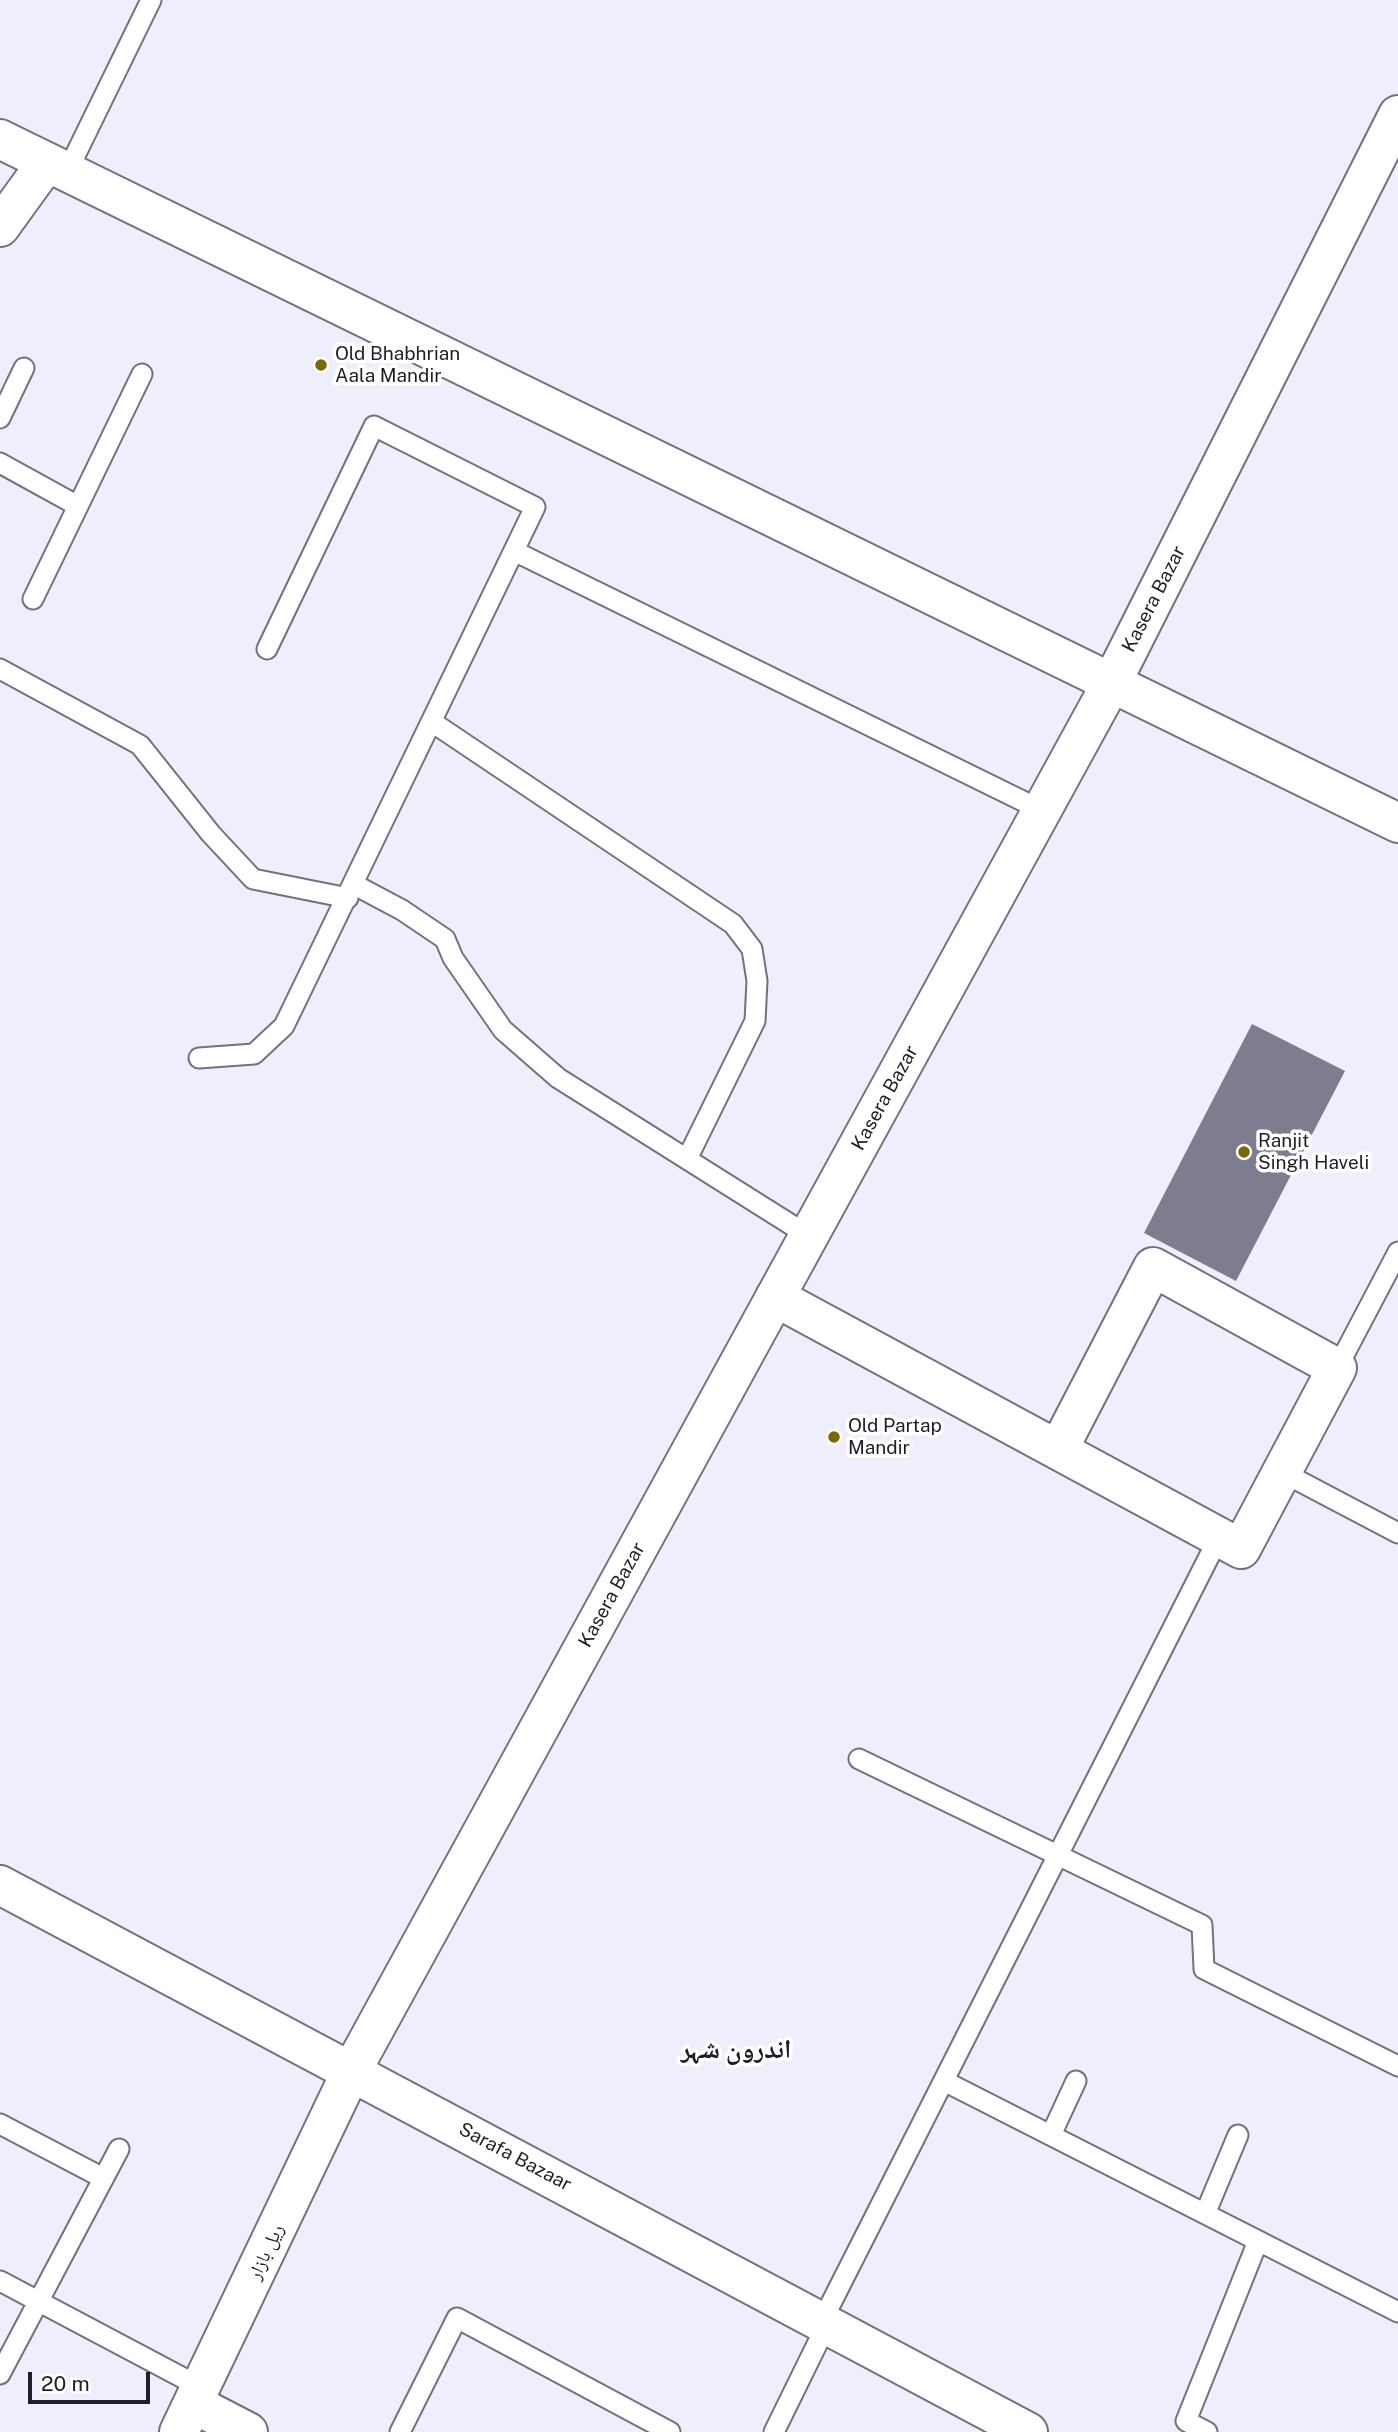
<!DOCTYPE html>
<html>
<head>
<meta charset="utf-8">
<style>
	body { margin:0 }
	#map { position:relative; width:1398px; height:2432px; overflow:hidden; background:#efeefb; font-family:"Public Sans",sans-serif }
	canvas { display:block }
	.scale { position:absolute; left:28px; top:2372px; width:122px; height:32px; box-sizing:border-box; border:4px solid #1f1e26; border-top:0; padding-left:9px; font-size:21px; line-height:24px; white-space:nowrap; color:#1f1e26; -webkit-text-stroke:5px #fff; paint-order:stroke }
</style>
</head>
<body>
<div id="map">
<canvas width="1398" height="2432"></canvas>
<div class="scale">20 m</div>
</div>
<script>
const ctx = document.querySelector('canvas').getContext('2d');
ctx.lineJoin = 'round';
function fillPath(path, color) { ctx.fillStyle = color; ctx.fill(path, 'evenodd'); }
function strokePath(path, color, width, dash) { ctx.strokeStyle = color; ctx.lineWidth = width; ctx.lineCap = dash ? 'butt' : 'round'; ctx.setLineDash(dash || []); ctx.stroke(path); }
function label(font, color, halo, rows, align = 'center') {
  ctx.font = font + ' "Public Sans","Noto Naskh Arabic",sans-serif'; ctx.lineWidth = 7; ctx.setLineDash([]); ctx.textBaseline = 'middle'; ctx.strokeStyle = halo; ctx.fillStyle = color; for (const [text, x, y, turn = 0] of rows) {
    ctx.save(); ctx.translate(x, y); ctx.rotate((+turn || 0) * Math.PI / 180); ctx.textAlign = isNaN(turn) ? turn : align; if (halo) ctx.strokeText(text, 0, 0); ctx.fillText(text, 0, 0); ctx.restore();
  }
}
const building = new Path2D(`
	M 1252,1024 L 1345,1071 L 1236,1281 L 1144,1233 Z`);
const service = new Path2D(`
	M 67,172 L 151,0
	M 0,418 L 24,368
	M 0,463 L 78,506
	M 514,551 L 1041,810
	M 33,599 L 142,374
	M 0,669 L 140,745 L 211,834 L 253,879 L 348,898
	M 432,722 L 733,924 L 752,949 L 757,981 L 755,1021 L 687,1159
	M 355,885 L 402,910 L 445,939 L 453,958 L 503,1030 L 558,1078 L 809,1236
	M 199,1058 L 254,1054 L 284,1026 L 535,507 L 374,426 L 267,649
	M 1337,1368 L 1398,1252
	M 1282,1472 L 1398,1533
	M 859,1759 L 1202,1925 L 1204,1969 L 1398,2066
	M 944,2081 L 1398,2312
	M 0,2124 L 103,2178
	M 1051,2135 L 1076,2081
	M 1205,2214 L 1238,2135
	M 0,2281 L 202,2388
	M 822,2321 L 1219,1537
	M 0,2374 L 119,2149
	M 400,2432 L 457,2318 L 670,2432
	M 774,2432 L 827,2324
	M 1207,2432 L 1186,2421 L 1258,2241`);
const minor = new Path2D(`
	M 0,139 L 1398,823
	M 0,227 L 47,162
	M 775,1297 L 1241,1549 L 1337,1368 L 1153,1267 L 1058,1450
	M 0,1885 L 1028,2432
	M 194,2404 L 248,2432
	M 179,2432 L 352,2070 L 1111,684 L 1398,115`);
const markers = [
	[321,365,7,"#7a6900"],
	[1244,1152,7,"#7a6900"],
	[834,1437,7,"#7a6900"]
];
const poiNames = [
	["Old Bhabhrian",335,354],
	["Aala Mandir",335,376],
	["Ranjit",1258,1141],
	["Singh Haveli",1258,1163],
	["Old Partap",848,1426],
	["Mandir",848,1448]
];
const streetNames = [
	["Kasera Bazar",1154,599,-63],
	["Kasera Bazar",885,1098,-61],
	["Kasera Bazar",612,1595,-61],
	["Sarafa Bazaar",515,2157,28],
	["ریل بازار",266,2252,-65]
];
const districtNames = [
	["اندرون شہر",736,2050]
];
fillPath(building, '#7e7d90');
strokePath(service, '#727184', 23);
strokePath(minor, '#727184', 42);
strokePath(service, '#fff', 19);
strokePath(minor, '#fff', 38);
for (const [x, y, r, color] of markers) { const dot = new Path2D(); dot.arc(x, y, r, 0, 2 * Math.PI); ctx.fillStyle = color; ctx.fill(dot); strokePath(dot, '#fff', 2.5); }
label('19px', '#1f1e26', '#fff', poiNames, 'left');
label('19px', '#1f1e26', '#fff', streetNames);
label('bold 26px', '#1f1e26', '#fff', districtNames);
</script>
</body>
</html>
